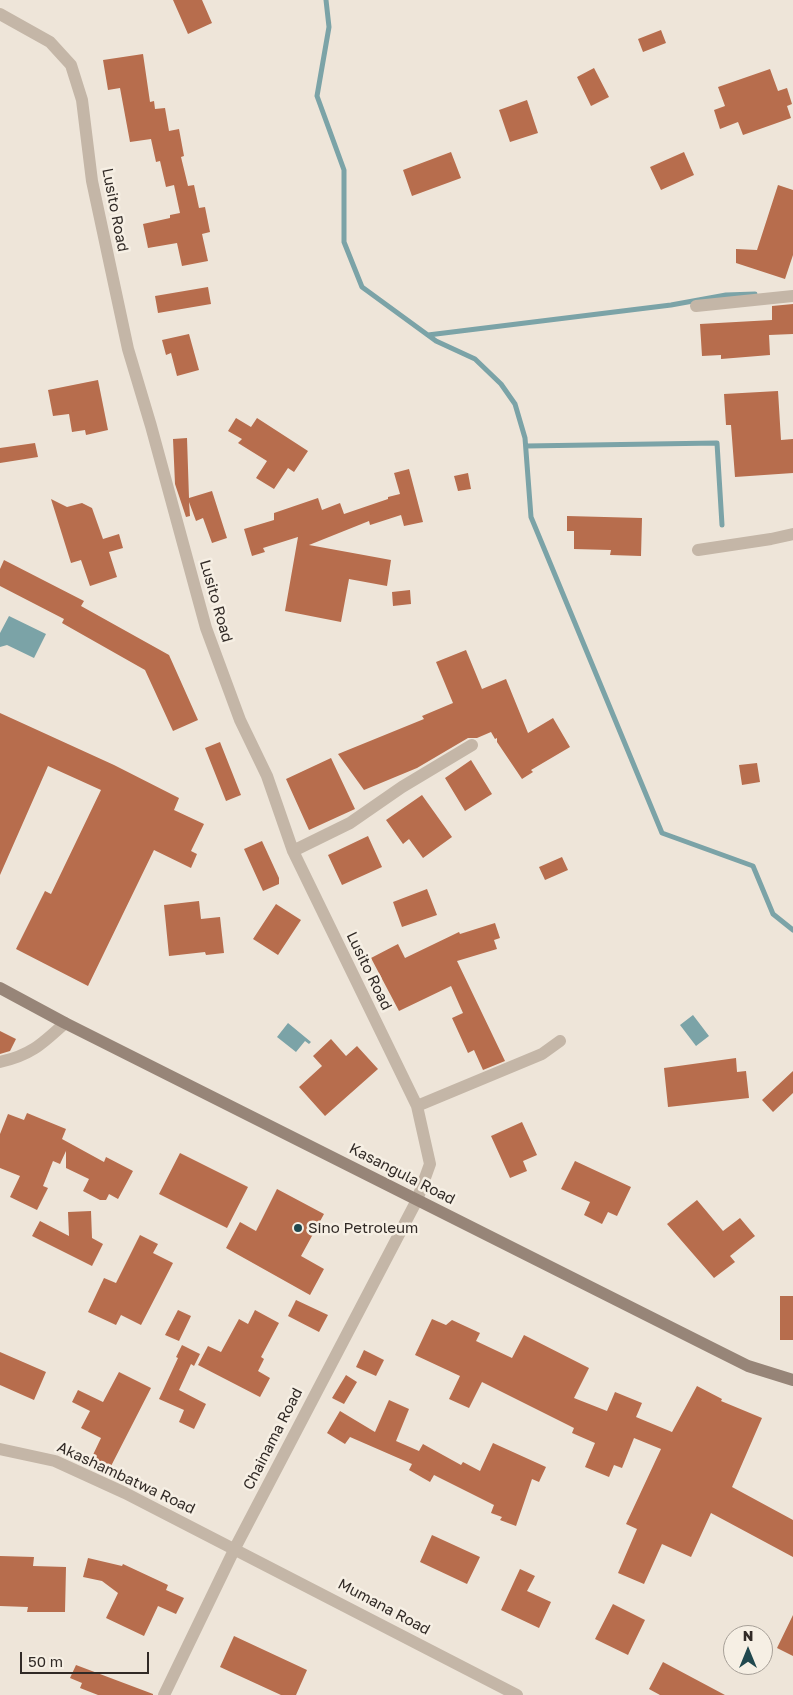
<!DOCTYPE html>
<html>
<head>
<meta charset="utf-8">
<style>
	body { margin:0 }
	#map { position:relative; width:793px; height:1695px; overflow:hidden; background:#eee5d9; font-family:"Golos Text",sans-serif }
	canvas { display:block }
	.north { position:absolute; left:723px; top:1625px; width:50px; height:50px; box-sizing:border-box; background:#f6efe4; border:1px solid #a7a098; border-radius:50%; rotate:0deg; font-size:14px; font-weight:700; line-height:20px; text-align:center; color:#312a26 }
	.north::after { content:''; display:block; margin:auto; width:18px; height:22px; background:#21484e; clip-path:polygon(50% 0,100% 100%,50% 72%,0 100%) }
	.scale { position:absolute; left:20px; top:1652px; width:129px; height:22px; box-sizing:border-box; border:2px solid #312a26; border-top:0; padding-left:6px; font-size:15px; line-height:18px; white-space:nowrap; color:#312a26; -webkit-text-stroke:4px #f6efe4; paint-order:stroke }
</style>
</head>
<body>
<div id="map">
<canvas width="793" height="1695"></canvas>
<div class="north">N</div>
<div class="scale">50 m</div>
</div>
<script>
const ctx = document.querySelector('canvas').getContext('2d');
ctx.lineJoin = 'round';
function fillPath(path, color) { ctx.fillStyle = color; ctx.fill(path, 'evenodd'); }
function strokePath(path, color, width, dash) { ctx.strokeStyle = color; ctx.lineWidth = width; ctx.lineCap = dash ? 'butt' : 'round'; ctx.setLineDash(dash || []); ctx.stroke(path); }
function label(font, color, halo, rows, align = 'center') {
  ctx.font = font + ' "Golos Text",sans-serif'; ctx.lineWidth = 5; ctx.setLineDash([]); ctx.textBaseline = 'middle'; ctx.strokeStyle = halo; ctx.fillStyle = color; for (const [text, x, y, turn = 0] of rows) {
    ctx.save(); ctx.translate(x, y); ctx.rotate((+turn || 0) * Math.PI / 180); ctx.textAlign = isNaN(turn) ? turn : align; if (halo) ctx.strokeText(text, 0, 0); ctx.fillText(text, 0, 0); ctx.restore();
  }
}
const water = new Path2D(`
	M 9,616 L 46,634 L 34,658 L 7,645 L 0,647 L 0,633 Z
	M 693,1015 L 709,1036 L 696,1046 L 680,1025 Z
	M 288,1023 L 311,1042 L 309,1044 L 305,1041 L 296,1052 L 277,1037 Z`);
const stream = new Path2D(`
	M 326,0 L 329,27 L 317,96 L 344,170 L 344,242 L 362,287 L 436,341 L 475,359 L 501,384 L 515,404 L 525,438 L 531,517 L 662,833 L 753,866 L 773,914 L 793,930
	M 428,335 L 671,305 L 726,295 L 755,294
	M 526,446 L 717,443 L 722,525`);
const building = new Path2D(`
	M 173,0 L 202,0 L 212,23 L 188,34 Z
	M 661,30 L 666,43 L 643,52 L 638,39 Z
	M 143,54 L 150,102 L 154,101 L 155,109 L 165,108 L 169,131 L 179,129 L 184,156 L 181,157 L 188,186 L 194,185 L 199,208 L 205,207 L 210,232 L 202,234 L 208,261 L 182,266 L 177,243 L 148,248 L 143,224 L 170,218 L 170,215 L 180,213 L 174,185 L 166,187 L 160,161 L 156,162 L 151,139 L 130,142 L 120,88 L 108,90 L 103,60 Z
	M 594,68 L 609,97 L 591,106 L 577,77 Z
	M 770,69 L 778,91 L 787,88 L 792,104 L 787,106 L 791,118 L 743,135 L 738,122 L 720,129 L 714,110 L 725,106 L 718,87 Z
	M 527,100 L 538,133 L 510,142 L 499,110 Z
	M 451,152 L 461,178 L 412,196 L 403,170 Z
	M 684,152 L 694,175 L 661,190 L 650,167 Z
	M 778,185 L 793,190 L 793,255 L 785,279 L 736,263 L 736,249 L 757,250 Z
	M 208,287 L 211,304 L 158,313 L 155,296 Z
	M 793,304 L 793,334 L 769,335 L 770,355 L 721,359 L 721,355 L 702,356 L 700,324 L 772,320 L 772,306 Z
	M 189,334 L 199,370 L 177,376 L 171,353 L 166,355 L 162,340 Z
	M 98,380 L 108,430 L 86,435 L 85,430 L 72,432 L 69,414 L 53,416 L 48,390 Z
	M 778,391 L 781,440 L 793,439 L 793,473 L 735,477 L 731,425 L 726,425 L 724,394 Z
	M 236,418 L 251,427 L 257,418 L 308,451 L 294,472 L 288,468 L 274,489 L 256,478 L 267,461 L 238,443 L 242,439 L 228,431 Z
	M 187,438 L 189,498 L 212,491 L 227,538 L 212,543 L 203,518 L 196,521 L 189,502 L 190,516 L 186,517 L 175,484 L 173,439 Z
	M 35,443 L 38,457 L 0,463 L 0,448 Z
	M 409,469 L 423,522 L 404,526 L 401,515 L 370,525 L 369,521 L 309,545 L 391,560 L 387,586 L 349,579 L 341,622 L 285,611 L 298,537 L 263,548 L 265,552 L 252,556 L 244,529 L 274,520 L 274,513 L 318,498 L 322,510 L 340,503 L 344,514 L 388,499 L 388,497 L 400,494 L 394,473 Z
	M 468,473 L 471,489 L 458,491 L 454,476 Z
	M 51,499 L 67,507 L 82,503 L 92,508 L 103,539 L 119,534 L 123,548 L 109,552 L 117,577 L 90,586 L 81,560 L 71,563 Z
	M 567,516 L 642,518 L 641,556 L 610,555 L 611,550 L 574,549 L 574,531 L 567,531 Z
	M 4,560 L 84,601 L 81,606 L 169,655 L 198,720 L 173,731 L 145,670 L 62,623 L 64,619 L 0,586 L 0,569 Z
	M 410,590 L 411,604 L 393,606 L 392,592 Z
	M 466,650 L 482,689 L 506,679 L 528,733 L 553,718 L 570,747 L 531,770 L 533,772 L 522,779 L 497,742 L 497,738 L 495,739 L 491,732 L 477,738 L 468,738 L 417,768 L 364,790 L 338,754 L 424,719 L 422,716 L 453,703 L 436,662 Z
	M 0,713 L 114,765 L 179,798 L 174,810 L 204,824 L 191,851 L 197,854 L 191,868 L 154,850 L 88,986 L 16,949 L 45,891 L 51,894 L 101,790 L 48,766 L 0,875 Z
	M 220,742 L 241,795 L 226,801 L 205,748 Z
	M 331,758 L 355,809 L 309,830 L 286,779 Z
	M 471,760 L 492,794 L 465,811 L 445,778 Z
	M 757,763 L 760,782 L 742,785 L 739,765 Z
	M 422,795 L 452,837 L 423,858 L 409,839 L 403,844 L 386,820 Z
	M 368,836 L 382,867 L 342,885 L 328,855 Z
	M 262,841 L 279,878 L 279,884 L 263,891 L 244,849 Z
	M 562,857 L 568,870 L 545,880 L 539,867 Z
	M 427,889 L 437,915 L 402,927 L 393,902 Z
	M 199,901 L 201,919 L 220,917 L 224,953 L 206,955 L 205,952 L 169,956 L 164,905 Z
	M 276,904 L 301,920 L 278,955 L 253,939 Z
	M 495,923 L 500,938 L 494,940 L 497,949 L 457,961 L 505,1061 L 483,1070 L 474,1050 L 468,1053 L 452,1018 L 463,1013 L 451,986 L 399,1011 L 371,958 L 398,944 L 405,958 L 459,932 L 460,934 Z
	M 0,1031 L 16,1039 L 10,1051 L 0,1054 Z
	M 331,1039 L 346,1056 L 357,1046 L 378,1069 L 325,1116 L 299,1087 L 322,1066 L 313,1056 Z
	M 736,1058 L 737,1072 L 746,1071 L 749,1098 L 668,1107 L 664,1068 Z
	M 793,1071 L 793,1093 L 773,1112 L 762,1100 Z
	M 27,1113 L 66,1129 L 62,1139 L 104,1162 L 106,1157 L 133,1171 L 118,1199 L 109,1194 L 106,1200 L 100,1200 L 83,1191 L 89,1179 L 66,1168 L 66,1151 L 60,1164 L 53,1161 L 43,1186 L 48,1188 L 37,1210 L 10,1197 L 20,1176 L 0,1168 L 0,1134 L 8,1114 L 24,1120 Z
	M 522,1122 L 537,1155 L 523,1161 L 527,1171 L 510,1178 L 491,1136 Z
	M 180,1153 L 248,1187 L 227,1228 L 159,1194 Z
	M 575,1161 L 631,1187 L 617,1216 L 608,1212 L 602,1224 L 584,1215 L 590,1202 L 561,1189 Z
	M 277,1189 L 324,1214 L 301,1256 L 324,1269 L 310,1295 L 226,1248 L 240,1222 L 256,1231 Z
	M 697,1200 L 723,1231 L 740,1218 L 755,1236 L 730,1256 L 735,1262 L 714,1278 L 667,1224 Z
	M 91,1211 L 92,1238 L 103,1244 L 92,1266 L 32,1236 L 40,1221 L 69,1236 L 68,1212 Z
	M 140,1235 L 158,1244 L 153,1253 L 173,1263 L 141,1325 L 121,1315 L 116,1325 L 88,1312 L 104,1278 L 116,1283 Z
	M 780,1296 L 793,1296 L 793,1340 L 780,1340 Z
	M 296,1300 L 328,1315 L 319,1332 L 288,1316 Z
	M 178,1310 L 191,1316 L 179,1341 L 165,1335 Z
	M 255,1310 L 279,1323 L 261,1357 L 264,1359 L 258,1371 L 270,1378 L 260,1397 L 198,1365 L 208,1346 L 221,1352 L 239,1319 L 248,1324 Z
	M 432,1319 L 446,1325 L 452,1320 L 480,1333 L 476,1341 L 512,1358 L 524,1335 L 589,1368 L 574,1398 L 607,1411 L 615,1392 L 642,1403 L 636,1417 L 672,1432 L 697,1386 L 722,1399 L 721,1401 L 762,1418 L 732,1487 L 793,1520 L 793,1557 L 711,1513 L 691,1557 L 662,1544 L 644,1584 L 618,1573 L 637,1529 L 626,1524 L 661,1449 L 634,1438 L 622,1468 L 614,1465 L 609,1477 L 585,1467 L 595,1443 L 572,1433 L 574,1428 L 482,1382 L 469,1408 L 449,1399 L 460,1376 L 415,1355 Z
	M 182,1345 L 200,1354 L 194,1366 L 191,1364 L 179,1390 L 206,1404 L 194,1429 L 179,1422 L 184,1410 L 159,1399 L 178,1358 L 176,1357 Z
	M 364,1350 L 384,1360 L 376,1376 L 356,1367 Z
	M 0,1352 L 46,1372 L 34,1400 L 0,1385 Z
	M 119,1372 L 151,1388 L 110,1468 L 91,1459 L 101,1438 L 81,1428 L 90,1411 L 72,1402 L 78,1390 L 103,1402 Z
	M 346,1375 L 357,1382 L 344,1404 L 332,1398 Z
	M 389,1400 L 409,1409 L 396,1441 L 419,1451 L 423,1444 L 461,1465 L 463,1462 L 480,1471 L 493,1443 L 546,1467 L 539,1482 L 532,1479 L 516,1526 L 500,1520 L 502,1517 L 491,1513 L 494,1505 L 434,1475 L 430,1482 L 409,1470 L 412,1464 L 350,1437 L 345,1444 L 327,1433 L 340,1411 L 375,1432 Z
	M 432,1535 L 480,1557 L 467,1584 L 420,1562 Z
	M 0,1556 L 34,1557 L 33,1566 L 66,1567 L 65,1612 L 27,1612 L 28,1607 L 0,1606 Z
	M 88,1558 L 122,1566 L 123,1564 L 168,1585 L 166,1590 L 184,1598 L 176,1614 L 158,1606 L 144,1636 L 106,1618 L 118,1593 L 102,1581 L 83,1577 Z
	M 520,1569 L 535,1576 L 527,1591 L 551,1602 L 539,1628 L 501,1610 Z
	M 613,1604 L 645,1620 L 628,1655 L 595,1639 Z
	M 793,1615 L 793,1656 L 777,1648 Z
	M 234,1636 L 307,1670 L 296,1695 L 281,1695 L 220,1667 Z
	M 663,1662 L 725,1695 L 660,1695 L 649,1689 Z
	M 76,1665 L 153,1694 L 153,1695 L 98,1695 L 80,1688 L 82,1683 L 70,1678 Z`);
const minor = new Path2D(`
	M 0,14 L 50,42 L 71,65 L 82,100 L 92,181 L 128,349 L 151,426 L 206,628 L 240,720 L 267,776 L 293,851 L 417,1106 L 430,1164 L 417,1200 L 235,1548 L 164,1695
	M 696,306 L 793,296
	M 698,550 L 771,539 L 793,534
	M 293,851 L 350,823 L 402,787 L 472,745
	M 0,1062 C 31,1055 42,1044 65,1023
	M 417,1106 L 542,1054 L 560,1041
	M 0,1449 L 55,1461 L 125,1493 L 517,1695`);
const secondary = new Path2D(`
	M 0,988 L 65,1023 L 710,1347 L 748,1366 L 793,1380`);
const markers = [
	[298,1228,5,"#21484e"]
];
const streetNames = [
	["Lusito Road",115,210,79],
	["Lusito Road",216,601,74],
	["Lusito Road",369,971,64],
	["Kasangula Road",402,1174,27],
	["Chainama Road",273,1439,-63],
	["Akashambatwa Road",126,1478,25],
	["Mumana Road",384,1607,28]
];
const poiNames = [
	["Sino Petroleum",308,1228]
];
fillPath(water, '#7ba3a7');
strokePath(stream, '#7ba3a7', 5);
fillPath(building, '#b76d4d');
strokePath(minor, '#c4b6a7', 12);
strokePath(secondary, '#978578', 12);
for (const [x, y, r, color] of markers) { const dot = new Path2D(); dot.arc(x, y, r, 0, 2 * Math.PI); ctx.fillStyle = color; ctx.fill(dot); strokePath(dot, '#f6efe4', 2); }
label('15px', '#312a26', '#f6efe4', streetNames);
label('15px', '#312a26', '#f6efe4', poiNames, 'left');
</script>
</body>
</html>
